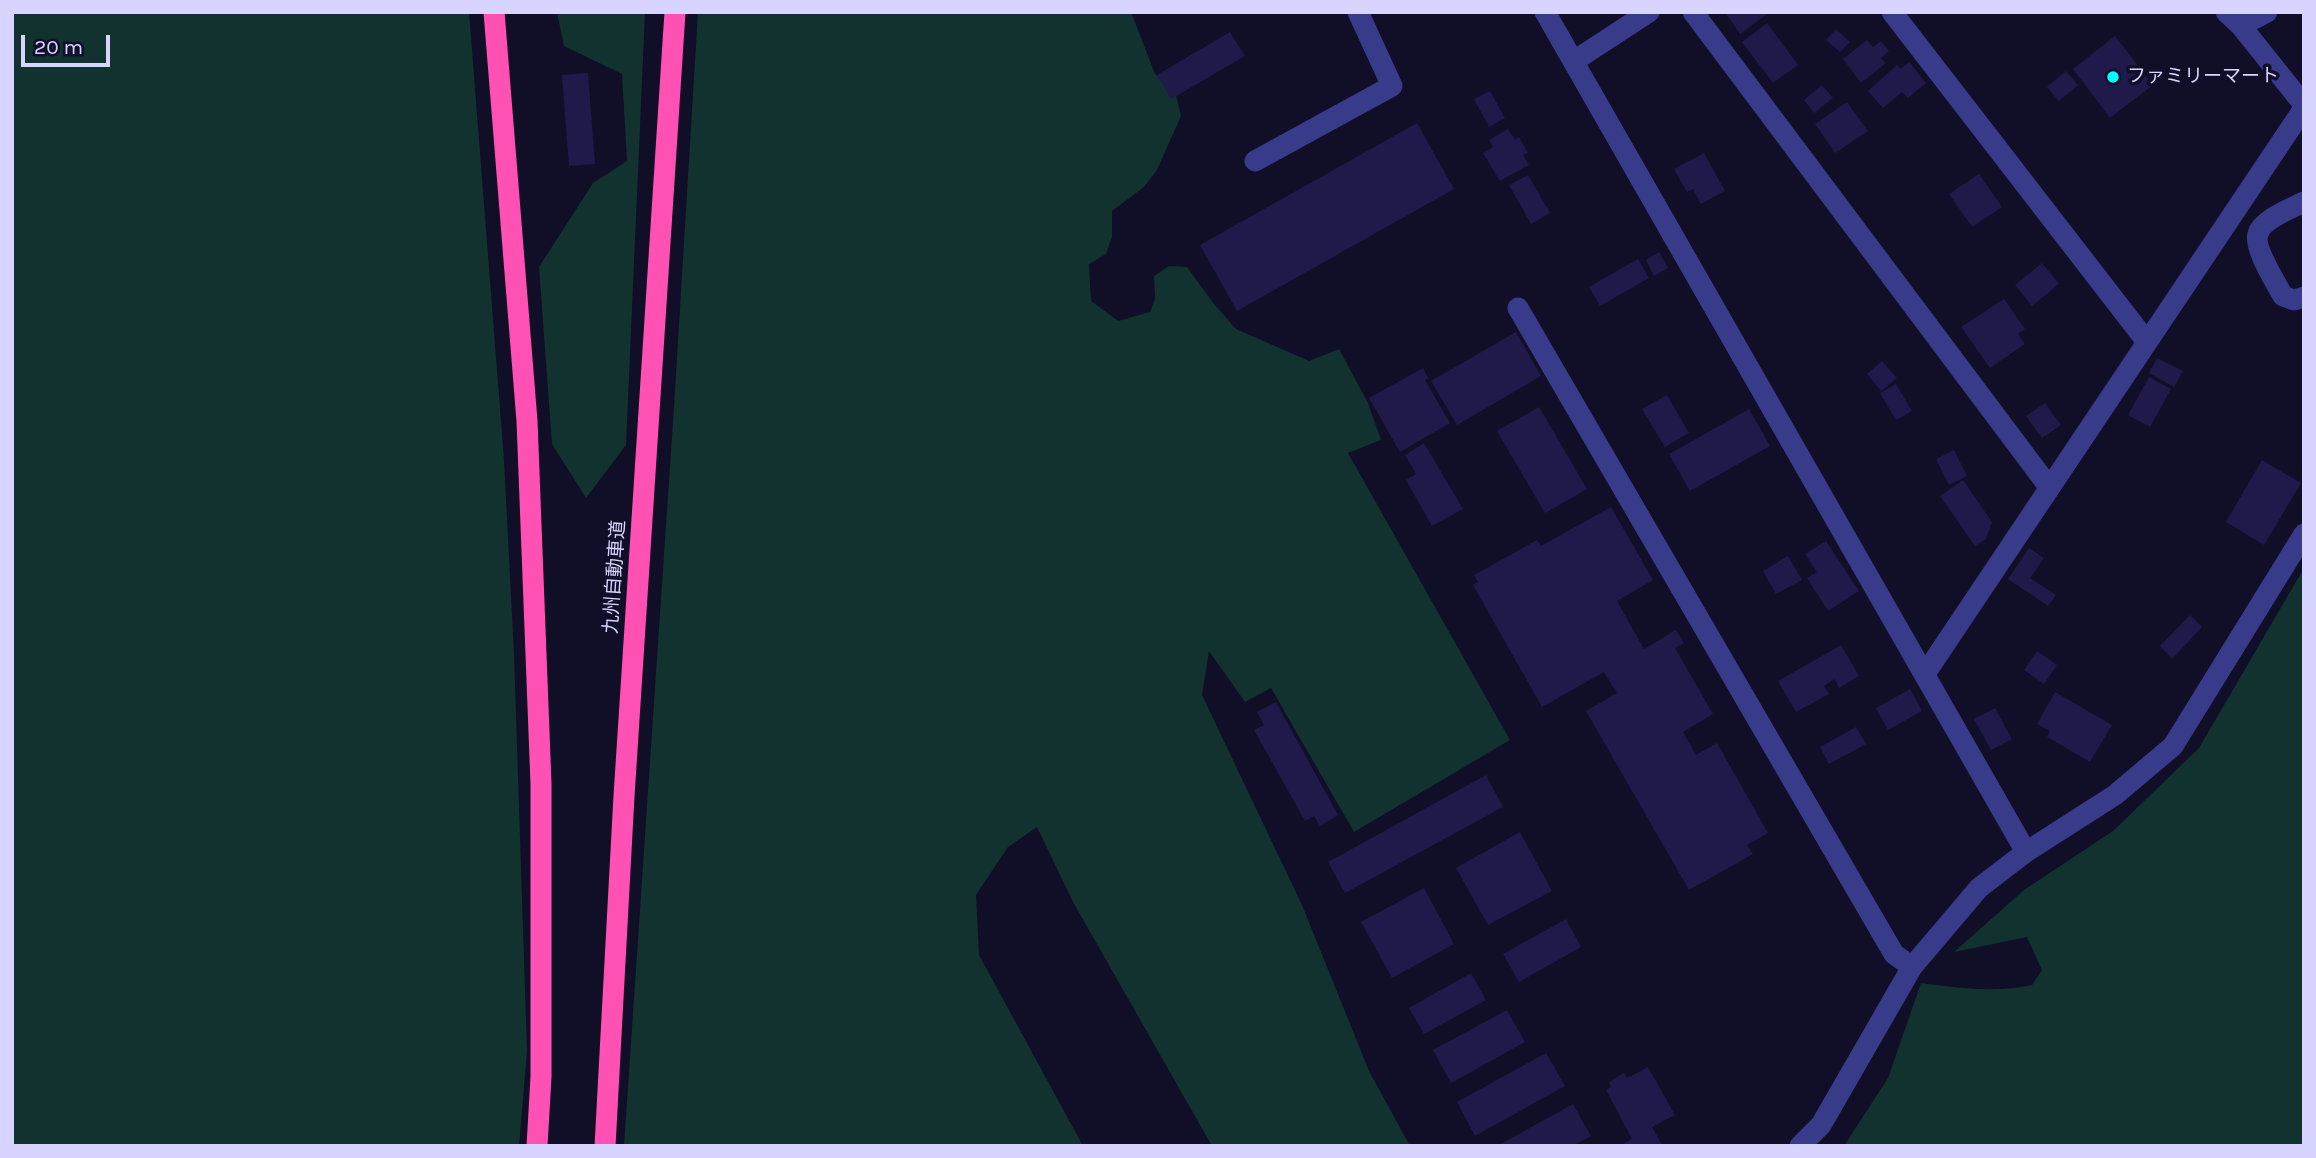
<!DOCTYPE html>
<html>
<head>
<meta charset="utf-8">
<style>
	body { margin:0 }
	#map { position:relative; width:2316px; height:1158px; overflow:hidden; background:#110e28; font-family:Karla,sans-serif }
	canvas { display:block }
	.frame { position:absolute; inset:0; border:14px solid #d7d5ff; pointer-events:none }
	.scale { position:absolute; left:21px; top:35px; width:89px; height:32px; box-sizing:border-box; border:4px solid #d7d5ff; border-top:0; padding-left:9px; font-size:21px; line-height:24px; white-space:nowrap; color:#d7d5ff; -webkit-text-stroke:5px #110e28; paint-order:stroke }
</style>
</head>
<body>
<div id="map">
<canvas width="2316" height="1158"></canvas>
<div class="frame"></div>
<div class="scale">20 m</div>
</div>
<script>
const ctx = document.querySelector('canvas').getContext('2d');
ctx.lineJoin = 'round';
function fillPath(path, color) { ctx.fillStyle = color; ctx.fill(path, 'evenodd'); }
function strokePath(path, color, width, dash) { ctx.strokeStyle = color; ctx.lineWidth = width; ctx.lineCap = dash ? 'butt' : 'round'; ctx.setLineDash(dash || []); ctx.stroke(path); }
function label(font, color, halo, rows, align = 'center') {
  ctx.font = font + ' Karla,"Noto Sans JP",sans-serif'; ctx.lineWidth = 7; ctx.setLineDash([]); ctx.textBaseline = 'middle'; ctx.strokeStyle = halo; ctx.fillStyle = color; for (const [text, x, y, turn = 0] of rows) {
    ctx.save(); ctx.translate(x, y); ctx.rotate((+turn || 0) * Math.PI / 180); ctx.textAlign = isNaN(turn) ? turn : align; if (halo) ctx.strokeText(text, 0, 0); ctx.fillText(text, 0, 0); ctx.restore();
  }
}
const green = new Path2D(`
	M 12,12 L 469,12 L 504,460 L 514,654 L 527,1051 L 519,1146 L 12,1146 Z
	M 557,12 L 645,12 L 626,445 L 586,498 L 552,444 L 539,267 L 593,183 L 627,161 L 622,74 L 564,46 Z
	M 698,12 L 1131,12 L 1155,74 L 1175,91 L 1181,116 L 1157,170 L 1144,187 L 1112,211 L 1112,237 L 1106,254 L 1089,264 L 1091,301 L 1118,321 L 1150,312 L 1155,298 L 1154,276 L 1169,266 L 1187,267 L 1214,304 L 1236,329 L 1309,361 L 1339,349 L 1368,403 L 1381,440 L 1348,453 L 1510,740 L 1354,832 L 1271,688 L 1245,702 L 1209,651 L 1202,695 L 1302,905 L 1369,1071 L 1410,1146 L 1212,1146 L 1073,902 L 1037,827 L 1008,847 L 976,895 L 979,955 L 1083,1146 L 624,1146 L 674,407 Z
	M 2304,568 L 2304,1146 L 1844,1146 L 1888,1078 L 1921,983 C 1959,988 1995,993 2032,985 L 2042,970 L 2027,937 L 1954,952 L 2024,890 L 2113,831 L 2199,748 Z`);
const building = new Path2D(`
	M 1725,12 L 1765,12 L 1766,15 L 1740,34 Z
	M 1767,23 L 1798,65 L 1773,83 L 1742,42 Z
	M 1836,29 L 1850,42 L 1840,52 L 1826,40 Z
	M 1230,32 L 1245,56 L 1171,99 L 1157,75 Z
	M 2115,36 L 2153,85 L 2110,118 L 2073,69 Z
	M 1867,40 L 1873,47 L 1881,41 L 1889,51 L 1881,58 L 1886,63 L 1861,83 L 1843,59 Z
	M 1909,62 L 1926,83 L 1908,98 L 1902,92 L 1883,108 L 1868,91 L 1897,65 L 1900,69 Z
	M 2066,71 L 2078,85 L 2059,101 L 2047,87 Z
	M 588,73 L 595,164 L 569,166 L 562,75 Z
	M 1822,85 L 1833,98 L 1814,113 L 1804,100 Z
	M 1490,91 L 1505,118 L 1489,127 L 1474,99 Z
	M 1847,102 L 1868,131 L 1835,153 L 1815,124 Z
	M 1417,123 L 1454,189 L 1237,311 L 1200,245 Z
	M 1508,129 L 1515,140 L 1519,137 L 1528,153 L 1523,155 L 1529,165 L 1500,181 L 1483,153 L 1493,147 L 1489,140 Z
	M 1704,153 L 1725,191 L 1701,204 L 1693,189 L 1687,192 L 1674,169 Z
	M 1979,174 L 2002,207 L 1972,227 L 1949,194 Z
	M 1528,175 L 1550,213 L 1531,224 L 1509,185 Z
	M 1659,252 L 1668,268 L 1654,276 L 1646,260 Z
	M 1638,259 L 1649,278 L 1600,306 L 1589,287 Z
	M 2042,263 L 2059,284 L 2032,306 L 2015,285 Z
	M 2004,299 L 2025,329 L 2018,334 L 2025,344 L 1990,368 L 1961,327 Z
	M 1516,332 L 1541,376 L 1457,425 L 1431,381 Z
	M 2157,358 L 2183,371 L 2174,387 L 2149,373 Z
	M 1882,361 L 1897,378 L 1881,391 L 1867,374 Z
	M 1423,368 L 1428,378 L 1425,380 L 1450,423 L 1400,452 L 1369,398 Z
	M 2149,377 L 2171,389 L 2150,427 L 2128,415 Z
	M 1896,384 L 1912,411 L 1896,420 L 1880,393 Z
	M 1667,395 L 1689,433 L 1665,447 L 1642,409 Z
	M 2045,403 L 2061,425 L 2042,438 L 2026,416 Z
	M 1539,407 L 1587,489 L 1545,513 L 1497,431 Z
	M 1749,409 L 1770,446 L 1690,491 L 1669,454 Z
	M 1424,443 L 1463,509 L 1432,526 L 1406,480 L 1416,474 L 1405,455 Z
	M 1954,450 L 1967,476 L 1949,485 L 1936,459 Z
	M 2262,460 L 2301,483 L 2264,545 L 2226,522 Z
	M 1963,480 L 1992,522 L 1986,539 L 1975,546 L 1940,496 Z
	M 1611,507 L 1653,580 L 1617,601 L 1644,649 L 1676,630 L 1684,643 L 1675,648 L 1713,714 L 1683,732 L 1696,755 L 1717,743 L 1768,833 L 1747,845 L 1753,854 L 1689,890 L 1586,711 L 1617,693 L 1604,672 L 1542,707 L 1473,585 L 1478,582 L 1474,575 L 1537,540 L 1541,546 Z
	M 1826,541 L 1859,591 L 1828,611 L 1807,578 L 1817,572 L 1805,554 Z
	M 2029,548 L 2044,558 L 2030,578 L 2056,595 L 2048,606 L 2008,579 Z
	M 1788,556 L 1802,580 L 1776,594 L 1763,571 Z
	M 2190,615 L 2202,627 L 2172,659 L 2160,646 Z
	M 1841,645 L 1859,676 L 1839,688 L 1835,679 L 1824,686 L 1829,694 L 1796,712 L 1778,681 Z
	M 2037,651 L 2057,665 L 2044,684 L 2024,670 Z
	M 1910,689 L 1922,711 L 1888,730 L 1876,708 Z
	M 2055,692 L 2112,725 L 2090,762 L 2047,737 L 2050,731 L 2037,724 Z
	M 1276,702 L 1338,815 L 1320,826 L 1314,816 L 1305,821 L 1254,730 L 1264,725 L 1257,712 Z
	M 1995,708 L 2012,739 L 1991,750 L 1974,719 Z
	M 1856,727 L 1866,744 L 1829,764 L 1820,747 Z
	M 1486,775 L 1503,807 L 1345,893 L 1328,862 Z
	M 1520,832 L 1552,891 L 1488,925 L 1456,868 Z
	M 1424,888 L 1454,944 L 1392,978 L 1361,922 Z
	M 1566,919 L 1581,947 L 1519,982 L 1503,954 Z
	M 1471,973 L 1486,1000 L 1424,1034 L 1409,1008 Z
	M 1507,1010 L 1525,1042 L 1451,1083 L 1433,1050 Z
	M 1546,1053 L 1565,1086 L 1475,1136 L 1457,1102 Z
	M 1648,1067 L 1675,1115 L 1652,1127 L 1663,1146 L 1620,1146 L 1632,1139 L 1606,1090 L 1611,1087 L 1609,1082 L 1624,1073 L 1627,1078 Z
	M 1573,1104 L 1591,1136 L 1572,1146 L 1497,1146 Z`);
const minor = new Path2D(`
	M 1545,12 L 2026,852
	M 1693,12 L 2049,487
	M 1892,12 L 2147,342
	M 2226,12 L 2241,26 L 2304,105
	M 2241,26 L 2267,12
	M 1574,61 L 1649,12
	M 1255,161 L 1392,86 L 1358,12
	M 2304,202 C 2292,208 2261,220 2258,234 C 2253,247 2276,283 2283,296 L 2294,300 L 2304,297
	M 1518,308 L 1894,954 L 1912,967
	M 1925,674 L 2304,108
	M 1800,1146 L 1821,1125 L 1912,967 L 1979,888 L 2026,852 L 2115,795 L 2173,746 L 2304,534`);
const highway = new Path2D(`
	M 494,12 L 527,421 L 541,784 L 541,1077 L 537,1146
	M 605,1146 L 624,796 L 675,12`);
const markers = [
	[2113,77,7,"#01fbff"]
];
const poiNames = [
	["ファミリーマート",2127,77]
];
const streetNames = [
	["九州自動車道",615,577,-86]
];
fillPath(green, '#11322e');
fillPath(building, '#1f1a4a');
strokePath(minor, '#373b89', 21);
strokePath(highway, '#ff50b3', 21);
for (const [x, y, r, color] of markers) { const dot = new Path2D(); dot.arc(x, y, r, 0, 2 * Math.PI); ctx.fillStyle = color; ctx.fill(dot); strokePath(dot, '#110e28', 2.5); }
label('19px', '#d7d5ff', '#110e28', poiNames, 'left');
label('19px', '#d7d5ff', '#110e28', streetNames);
</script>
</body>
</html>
